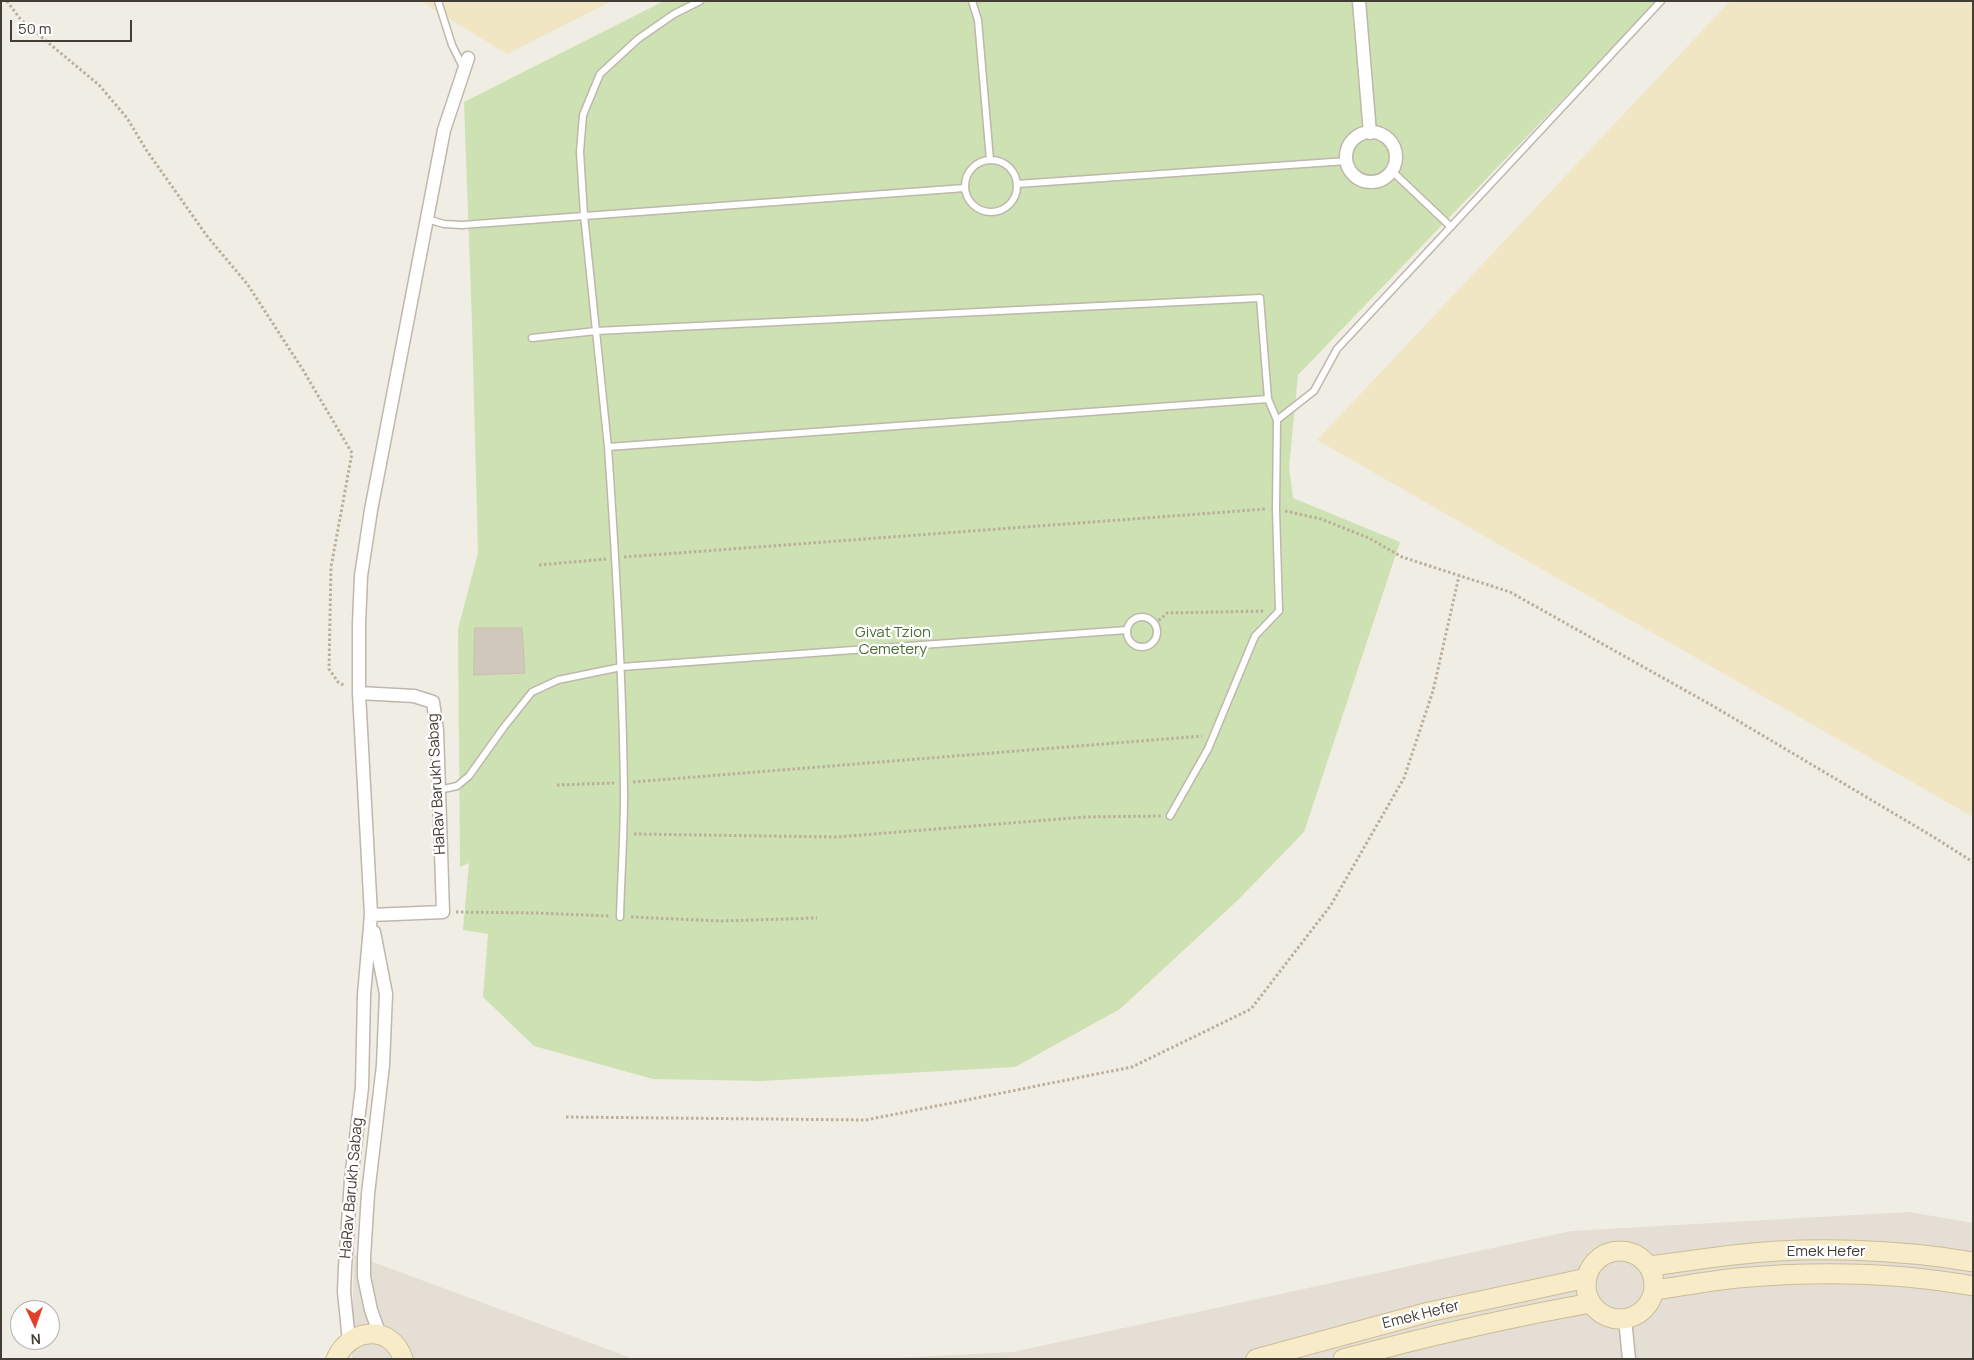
<!DOCTYPE html>
<html>
<head>
<meta charset="utf-8">
<style>
	body { margin:0 }
	#map { position:relative; width:1974px; height:1360px; overflow:hidden; background:#f0ede5; font-family:Manrope,sans-serif }
	canvas { display:block }
	.frame { position:absolute; inset:0; border:2px solid #423d35; pointer-events:none }
	.north { position:absolute; left:10px; top:1300px; width:50px; height:50px; box-sizing:border-box; background:#fff; border:1px solid #b3b1ae; border-radius:50%; rotate:177deg; font-size:14px; font-weight:700; line-height:20px; text-align:center; color:#423d35 }
	.north::after { content:''; display:block; margin:auto; width:18px; height:22px; background:#e2402a; clip-path:polygon(50% 0,100% 100%,50% 72%,0 100%) }
	.scale { position:absolute; left:10px; top:20px; width:122px; height:22px; box-sizing:border-box; border:2px solid #423d35; border-top:0; padding-left:6px; font-size:15px; line-height:18px; white-space:nowrap; color:#423d35; -webkit-text-stroke:4px #fff; paint-order:stroke }
</style>
</head>
<body>
<div id="map">
<canvas width="1974" height="1360"></canvas>
<div class="frame"></div>
<div class="north">N</div>
<div class="scale">50 m</div>
</div>
<script>
const ctx = document.querySelector('canvas').getContext('2d');
ctx.lineJoin = 'round';
function fillPath(path, color) { ctx.fillStyle = color; ctx.fill(path, 'evenodd'); }
function strokePath(path, color, width, dash) { ctx.strokeStyle = color; ctx.lineWidth = width; ctx.lineCap = dash ? 'butt' : 'round'; ctx.setLineDash(dash || []); ctx.stroke(path); }
function label(font, color, halo, rows, align = 'center') {
  ctx.font = font + ' Manrope,sans-serif'; ctx.lineWidth = 4.5; ctx.setLineDash([]); ctx.textBaseline = 'middle'; ctx.strokeStyle = halo; ctx.fillStyle = color; for (const [text, x, y, turn = 0] of rows) {
    ctx.save(); ctx.translate(x, y); ctx.rotate((+turn || 0) * Math.PI / 180); ctx.textAlign = isNaN(turn) ? turn : align; if (halo) ctx.strokeText(text, 0, 0); ctx.fillText(text, 0, 0); ctx.restore();
  }
}
const residential = new Path2D(`
	M 1909,1212 L 1973,1223 L 1973,1359 L 875,1359 L 1013,1352 L 1571,1231 Z
	M 354,1255 L 634,1359 L 352,1359 Z`);
const green = new Path2D(`
	M 664,1 L 1657,1 L 1298,375 L 1289,467 L 1293,498 L 1400,542 L 1304,832 L 1238,900 L 1120,1009 L 1015,1067 L 761,1081 L 653,1079 L 534,1046 L 483,997 L 488,934 L 463,930 L 469,863 L 460,867 L 458,629 L 478,553 L 472,324 L 464,102 Z`);
const sand = new Path2D(`
	M 420,1 L 612,1 L 507,54 Z
	M 1730,1 L 1973,1 L 1973,817 L 1317,440 Z`);
const building = new Path2D(`
	M 475,628 L 522,628 L 525,673 L 474,675 Z`);
const path = new Path2D(`
	M 7,1 L 21,20 L 99,85 L 127,118 L 147,151 L 207,236 L 248,285 L 303,370 L 352,453 L 331,567 L 329,669 L 338,682 L 345,686
	M 1285,511 L 1321,519 L 1369,538 L 1402,557 L 1510,592 L 1713,706 L 1932,836 L 1973,862
	M 624,557 L 1266,509
	M 539,565 L 606,559
	M 1155,624 L 1167,613 L 1265,611
	M 633,782 L 1202,736
	M 557,785 L 614,783
	M 634,834 L 837,837 L 1085,817 L 1162,816
	M 456,912 L 536,913 L 609,916
	M 631,917 L 721,921 L 817,918
	M 566,1117 L 866,1120 L 1132,1067 L 1251,1009 L 1331,905 L 1404,778 L 1433,691 L 1459,576`);
const lane = new Path2D(`
	M 438,1 L 452,45 L 464,69
	M 972,1 L 978,20 L 990,160
	M965 186a26 26 0 1 1 52 0a26 26 0 1 1-52 0Z
	M 1392,171 L 1451,227
	M 1017,184 L 1347,161
	M 427,219 L 444,224 L 462,225 L 965,188
	M 532,338 L 596,331 L 1260,298 L 1268,399
	M 1277,420 L 1314,391 L 1337,349 L 1661,1
	M 608,447 L 584,215 L 580,152 L 583,115 L 600,74 L 638,39 L 674,14 L 700,1
	M1127 632a15 15 0 1 1 30 0a15 15 0 1 1-30 0Z
	M 439,790 L 457,786 L 469,776 L 504,727 L 532,692 L 558,680 L 621,667 L 1127,630
	M 620,917 C 621,877 624,836 624,796 C 623,679 616,563 608,447 L 1268,399 L 1277,420 L 1276,509 L 1279,611 L 1255,636 L 1208,749 L 1170,816`);
const street = new Path2D(`
	M 1359,1 L 1370,133
	M1346 157a25 25 0 1 1 50 0a25 25 0 1 1-50 0Z
	M 359,693 L 414,696 L 433,702 L 437,730 L 443,912 L 371,915
	M 374,932 L 386,994 L 383,1065 L 368,1194 L 364,1257 L 364,1277 L 371,1310 L 380,1335
	M 1625,1319 L 1629,1359
	M 349,1341 L 344,1292 L 345,1267 L 351,1180 L 362,1087 L 364,995 L 371,915 L 359,693 L 359,624 L 361,576 L 371,510 L 444,130 L 468,58`);
const secondary = new Path2D(`
	M1586 1285a34 34 0 1 1 68 0a34 34 0 1 1-68 0Z
	M 1649,1266 C 1677,1263 1705,1258 1733,1255 C 1808,1246 1898,1249 1973,1262
	M 1654,1290 C 1682,1286 1709,1281 1737,1278 C 1815,1271 1896,1272 1973,1286
	M 336,1359 C 350,1327 392,1324 403,1359
	M 1256,1359 L 1429,1312 L 1587,1278
	M 1343,1359 C 1425,1337 1507,1318 1591,1303`);
const parkNames = [
	["Givat Tzion",893,633],
	["Cemetery",893,650]
];
const streetNames = [
	["HaRav Barukh Sabag",437,784,-93],
	["HaRav Barukh Sabag",352,1188,-85],
	["Emek Hefer",1826,1252],
	["Emek Hefer",1421,1315,-14]
];
fillPath(residential, '#e4ded4');
fillPath(green, '#cde1b2');
fillPath(sand, '#f1e6c4');
fillPath(building, '#d1c8bc');
strokePath(building, '#cbbfb0', 1);
strokePath(lane, '#beb7ac', 9);
strokePath(street, '#beb7ac', 15);
strokePath(secondary, '#ccbd99', 21);
strokePath(path, '#bbaf9c', 3, [2.5, 2.5]);
strokePath(lane, '#fff', 6);
strokePath(street, '#fff', 12);
strokePath(secondary, '#f8ebc7', 19);
label('15px', '#496d2f', '#fff', parkNames);
label('15px', '#423d35', '#fff', streetNames);
</script>
</body>
</html>
